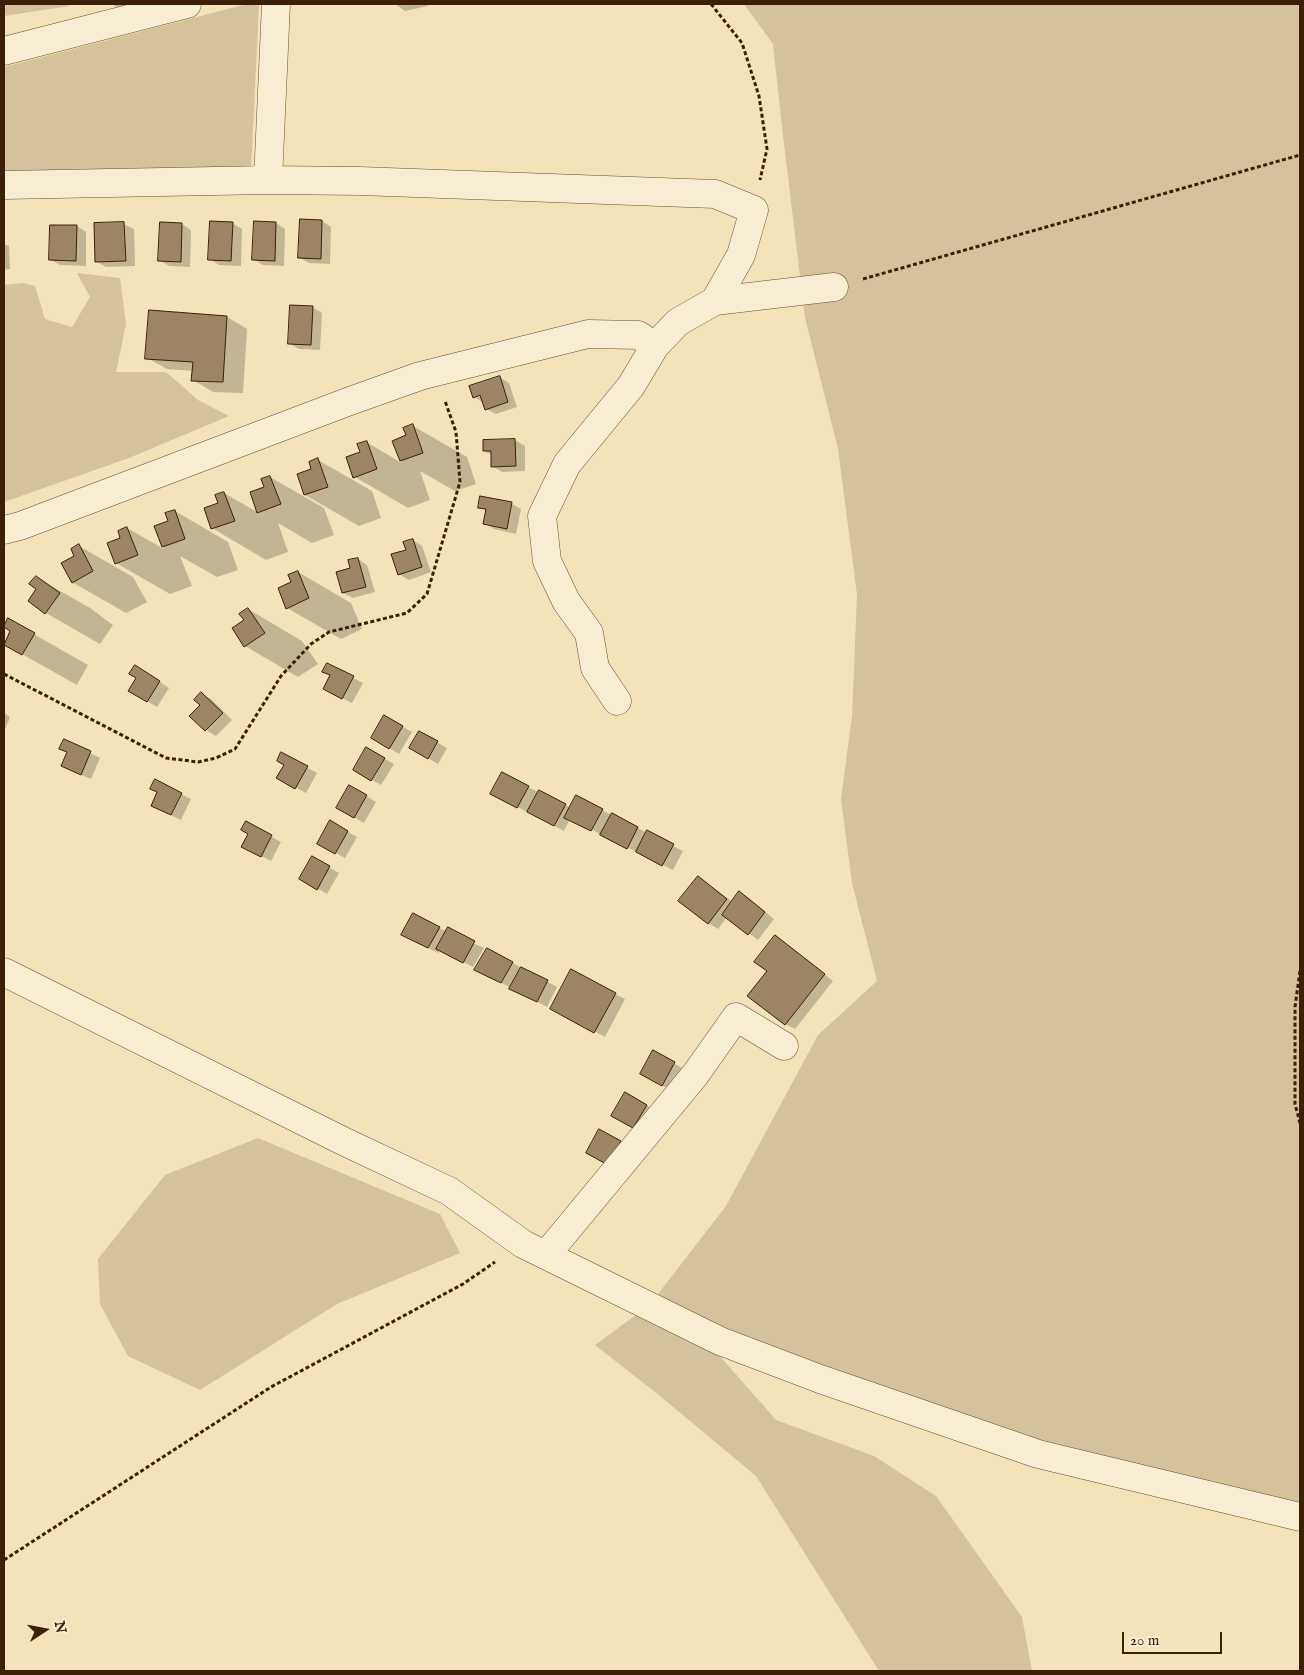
<!DOCTYPE html>
<html>
<head>
<meta charset="utf-8">
<style>
	body { margin:0 }
	#map { position:relative; width:1304px; height:1675px; overflow:hidden; background:#f3e3b9; font-family:"IM FELL English",serif }
	canvas { display:block }
	.frame { position:absolute; inset:0; border:5px solid #3b1f06; pointer-events:none }
	.north { position:absolute; left:20px; top:1605px; width:50px; height:50px; -webkit-text-stroke:4px #f7edd2; paint-order:stroke; rotate:79deg; font-size:14px; font-weight:700; line-height:20px; text-align:center; color:#3b1f06 }
	.north::after { content:''; display:block; margin:auto; width:18px; height:22px; background:#3b1f06; clip-path:polygon(50% 0,100% 100%,50% 72%,0 100%) }
	.scale { position:absolute; left:1122px; top:1632px; width:100px; height:22px; box-sizing:border-box; border:2px solid #3b1f06; border-top:0; padding-left:6px; font-size:15px; line-height:18px; white-space:nowrap; color:#3b1f06; -webkit-text-stroke:4px #f7edd2; paint-order:stroke }
</style>
</head>
<body>
<div id="map">
<canvas width="1304" height="1675"></canvas>
<div class="frame"></div>
<div class="north">N</div>
<div class="scale">20 m</div>
</div>
<script>
const ctx = document.querySelector('canvas').getContext('2d');
ctx.lineJoin = 'round';
function fillPath(path, color) { ctx.fillStyle = color; ctx.fill(path, 'evenodd'); }
function strokePath(path, color, width, dash) { ctx.strokeStyle = color; ctx.lineWidth = width; ctx.lineCap = dash ? 'butt' : 'round'; ctx.setLineDash(dash || []); ctx.stroke(path); }
const green = new Path2D(`
	M 4,4 L 69,4 L 69,6 L 4,16 Z
	M 247,4 L 259,4 L 251,171 L 4,175 L 4,67 Z
	M 744,4 L 1300,4 L 1300,1508 L 1044,1445 L 721,1331 L 658,1294 L 726,1206 L 818,1035 L 877,981 L 852,883 L 841,799 L 852,716 L 857,595 L 838,449 L 805,318 L 782,127 L 773,44 Z
	M 77,273 L 120,278 L 126,324 L 116,372 L 166,372 L 198,400 L 229,416 L 129,458 L 4,502 L 4,285 L 23,283 L 35,286 L 45,319 L 72,327 L 90,297 Z
	M 258,1138 L 440,1214 L 460,1253 L 337,1304 L 200,1390 L 128,1356 L 100,1304 L 98,1259 L 165,1175 Z
	M 640,1312 L 711,1346 L 776,1420 L 874,1456 L 936,1496 L 1022,1617 L 1032,1671 L 879,1671 L 756,1476 L 660,1396 L 595,1345 Z`);
const shadow = new Path2D(`
	M 112,4 L 134,4 L 122,11 Z
	M 395,4 L 428,4 L 428,6 L 405,11 Z
	M 322,221 L 331,227 L 330,264 L 309,263 L 299,257 Z
	M 232,223 L 242,229 L 241,266 L 219,265 L 210,259 Z
	M 276,223 L 285,229 L 284,266 L 263,265 L 253,259 Z
	M 95,224 L 124,224 L 134,229 L 135,266 L 106,267 L 96,261 Z
	M 182,224 L 191,230 L 190,267 L 169,266 L 159,260 Z
	M 77,226 L 86,232 L 86,266 L 60,265 L 51,260 Z
	M 4,244 L 9,246 L 10,269 L 4,270 Z
	M 312,307 L 322,313 L 320,350 L 299,349 L 289,343 Z
	M 227,317 L 247,329 L 243,393 L 213,392 L 193,380 L 193,371 L 167,369 L 147,358 Z
	M 499,377 L 509,383 L 517,407 L 496,414 L 486,409 L 484,403 L 474,397 Z
	M 413,426 L 467,457 L 476,484 L 455,491 L 420,471 L 430,500 L 408,508 L 355,477 L 361,453 L 366,442 L 402,463 L 394,441 L 408,436 Z
	M 515,440 L 525,446 L 525,471 L 502,472 L 492,466 L 492,455 L 484,451 Z
	M 318,460 L 372,491 L 381,518 L 359,526 L 305,495 L 299,475 L 313,470 Z
	M 270,477 L 324,508 L 334,535 L 312,543 L 278,523 L 288,552 L 266,560 L 212,528 L 224,493 L 259,513 L 251,493 L 265,487 Z
	M 481,497 L 512,504 L 521,509 L 516,534 L 494,529 L 484,523 L 487,511 L 479,507 Z
	M 175,511 L 228,542 L 238,570 L 217,577 L 180,556 L 192,586 L 170,594 L 116,563 L 127,528 L 164,549 L 155,527 L 169,522 Z
	M 413,540 L 422,546 L 431,572 L 409,580 L 399,574 Z
	M 79,546 L 133,577 L 147,602 L 126,613 L 72,582 Z
	M 358,559 L 367,565 L 375,592 L 353,598 L 343,593 L 352,569 Z
	M 298,572 L 351,603 L 362,629 L 341,639 L 287,608 L 293,583 Z
	M 36,577 L 90,608 L 113,625 L 100,644 L 46,613 L 29,600 L 38,589 Z
	M 248,609 L 302,641 L 318,664 L 298,677 L 245,646 L 246,621 Z
	M 9,620 L 88,665 L 77,685 L 4,644 L 12,631 Z
	M 327,664 L 363,683 L 352,703 L 334,694 L 331,675 Z
	M 145,672 L 169,688 L 157,707 L 147,701 L 137,678 Z
	M 201,694 L 211,699 L 232,720 L 216,736 L 206,730 L 191,716 L 202,705 Z
	M 4,713 L 10,717 L 4,732 Z
	M 385,717 L 412,732 L 399,754 L 373,738 Z
	M 419,732 L 447,748 L 438,764 L 411,748 Z
	M 367,749 L 394,764 L 381,785 L 355,770 Z
	M 90,753 L 100,758 L 91,779 L 72,771 Z
	M 282,754 L 317,773 L 306,793 L 278,778 L 285,765 Z
	M 350,786 L 376,802 L 364,823 L 338,808 Z
	M 528,787 L 571,808 L 576,797 L 683,851 L 673,870 L 570,819 L 564,831 L 502,799 Z
	M 159,792 L 181,794 L 191,799 L 181,820 L 162,811 Z
	M 330,822 L 357,837 L 345,858 L 318,843 Z
	M 246,823 L 281,842 L 271,861 L 253,852 Z
	M 312,858 L 339,873 L 327,894 L 301,879 Z
	M 699,878 L 733,902 L 740,893 L 749,898 L 774,919 L 758,940 L 727,917 L 718,929 L 708,923 Z
	M 439,928 L 484,948 L 473,967 L 440,950 L 438,953 L 412,940 Z
	M 776,937 L 785,943 L 833,981 L 795,1029 L 785,1024 L 769,971 Z
	M 487,949 L 557,987 L 547,1007 L 486,975 Z
	M 615,994 L 625,999 L 605,1037 L 562,1014 Z
	M 654,1052 L 684,1069 L 672,1091 L 641,1073 Z
	M 625,1093 L 656,1111 L 644,1133 L 613,1115 Z`);
const building = new Path2D(`
	M 300,219 L 322,220 L 321,259 L 298,258 Z
	M 210,221 L 233,222 L 231,261 L 208,260 Z
	M 254,221 L 276,222 L 275,261 L 252,260 Z
	M 124,222 L 126,261 L 95,262 L 94,223 Z
	M 160,222 L 182,223 L 181,262 L 158,261 Z
	M 50,225 L 77,225 L 76,261 L 49,260 Z
	M 290,305 L 313,306 L 311,345 L 288,344 Z
	M 149,310 L 227,316 L 223,382 L 191,381 L 193,362 L 145,359 Z
	M 500,376 L 508,402 L 485,410 L 480,395 L 473,398 L 469,386 Z
	M 413,424 L 423,453 L 400,461 L 392,441 L 406,435 L 403,428 Z
	M 515,439 L 516,466 L 491,467 L 491,451 L 483,451 L 483,440 Z
	M 367,441 L 377,469 L 353,478 L 346,457 L 360,452 L 357,444 Z
	M 318,458 L 328,487 L 304,495 L 297,474 L 311,469 L 309,462 Z
	M 270,476 L 281,504 L 257,513 L 250,492 L 264,487 L 261,479 Z
	M 224,492 L 235,521 L 211,529 L 204,508 L 218,503 L 215,495 Z
	M 480,496 L 512,502 L 507,529 L 483,524 L 486,509 L 478,508 Z
	M 175,510 L 185,539 L 162,547 L 154,526 L 168,521 L 165,513 Z
	M 127,527 L 138,555 L 115,564 L 107,543 L 120,538 L 118,531 Z
	M 413,539 L 422,567 L 398,575 L 391,554 L 406,550 L 403,542 Z
	M 79,544 L 93,571 L 72,583 L 61,563 L 74,556 L 71,549 Z
	M 358,558 L 366,587 L 342,593 L 336,572 L 350,568 L 348,560 Z
	M 298,571 L 309,598 L 286,609 L 278,588 L 291,582 L 288,575 Z
	M 36,576 L 60,593 L 45,614 L 28,601 L 36,589 L 29,584 Z
	M 248,608 L 265,633 L 244,647 L 232,628 L 244,620 L 239,614 Z
	M 8,618 L 35,633 L 22,655 L 4,645 L 10,631 L 4,627 Z
	M 327,663 L 354,676 L 342,699 L 323,689 L 330,675 L 322,672 Z
	M 135,665 L 160,681 L 147,702 L 128,691 L 136,678 L 129,674 Z
	M 201,692 L 223,713 L 205,731 L 189,716 L 200,705 L 194,700 Z
	M 384,715 L 403,726 L 389,749 L 371,738 Z
	M 419,731 L 438,741 L 428,759 L 409,748 Z
	M 64,739 L 91,751 L 81,775 L 61,766 L 67,752 L 59,749 Z
	M 366,747 L 385,758 L 371,781 L 353,770 Z
	M 281,752 L 308,766 L 295,789 L 276,778 L 284,765 L 277,761 Z
	M 502,772 L 529,786 L 517,808 L 490,794 Z
	M 155,779 L 182,793 L 171,815 L 151,806 L 157,792 L 150,789 Z
	M 349,785 L 367,795 L 354,818 L 336,808 Z
	M 539,790 L 566,804 L 554,826 L 527,812 Z
	M 576,795 L 603,809 L 591,831 L 564,818 Z
	M 612,813 L 638,827 L 627,849 L 600,835 Z
	M 330,820 L 348,831 L 335,854 L 317,844 Z
	M 246,821 L 272,835 L 261,857 L 241,847 L 248,834 L 241,830 Z
	M 647,830 L 674,844 L 662,866 L 636,852 Z
	M 312,856 L 330,866 L 317,890 L 299,879 Z
	M 698,876 L 727,899 L 708,924 L 678,901 Z
	M 739,891 L 765,912 L 748,935 L 722,915 Z
	M 413,913 L 440,927 L 428,948 L 401,935 Z
	M 448,927 L 475,941 L 463,963 L 436,949 Z
	M 775,935 L 825,974 L 785,1025 L 747,996 L 767,971 L 754,962 Z
	M 487,948 L 513,962 L 501,983 L 474,970 Z
	M 521,967 L 548,980 L 537,1002 L 509,989 Z
	M 571,969 L 616,993 L 594,1033 L 550,1009 Z
	M 653,1050 L 675,1062 L 662,1086 L 640,1074 Z
	M 625,1092 L 647,1105 L 633,1128 L 611,1116 Z
	M 599,1129 L 621,1141 L 608,1165 L 586,1153 Z`);
const path = new Path2D(`
	M 711,4 L 742,43 L 759,96 L 767,149 L 760,180
	M 863,279 L 1300,155
	M 4,674 L 166,758 L 198,762 L 216,758 L 235,749 L 281,676 L 311,644 L 329,632 L 407,613 L 427,594 L 460,482 L 456,432 L 445,401
	M 1300,971 L 1295,1007 L 1295,1104 L 1300,1123
	M 4,1560 L 271,1387 L 463,1284 L 495,1262`);
const minor = new Path2D(`
	M 4,51 L 187,4
	M 268,180 L 276,4
	M 4,185 L 268,180 L 360,181 L 715,194 L 754,210 L 741,255 L 715,301
	M 4,530 L 20,526 L 350,401 L 420,376 L 588,334 L 638,335 L 655,346
	M 617,701 L 595,668 L 589,633 L 566,601 L 547,561 L 542,516 L 567,464 L 631,386 L 655,346 L 678,322 L 715,301 L 834,287
	M 4,972 L 343,1141 L 449,1191 L 523,1244 L 720,1341 L 820,1379 L 1038,1454 L 1300,1517
	M 546,1255 L 695,1075 L 736,1017 L 784,1046`);
fillPath(green, '#d4c29b');
fillPath(shadow, '#0003');
fillPath(building, '#9b8563');
strokePath(building, '#3b1f06', 1);
strokePath(minor, '#695033', 29);
strokePath(path, '#3b1f06', 3, [4, 2.5]);
strokePath(minor, '#f7edd2', 28);
</script>
</body>
</html>
